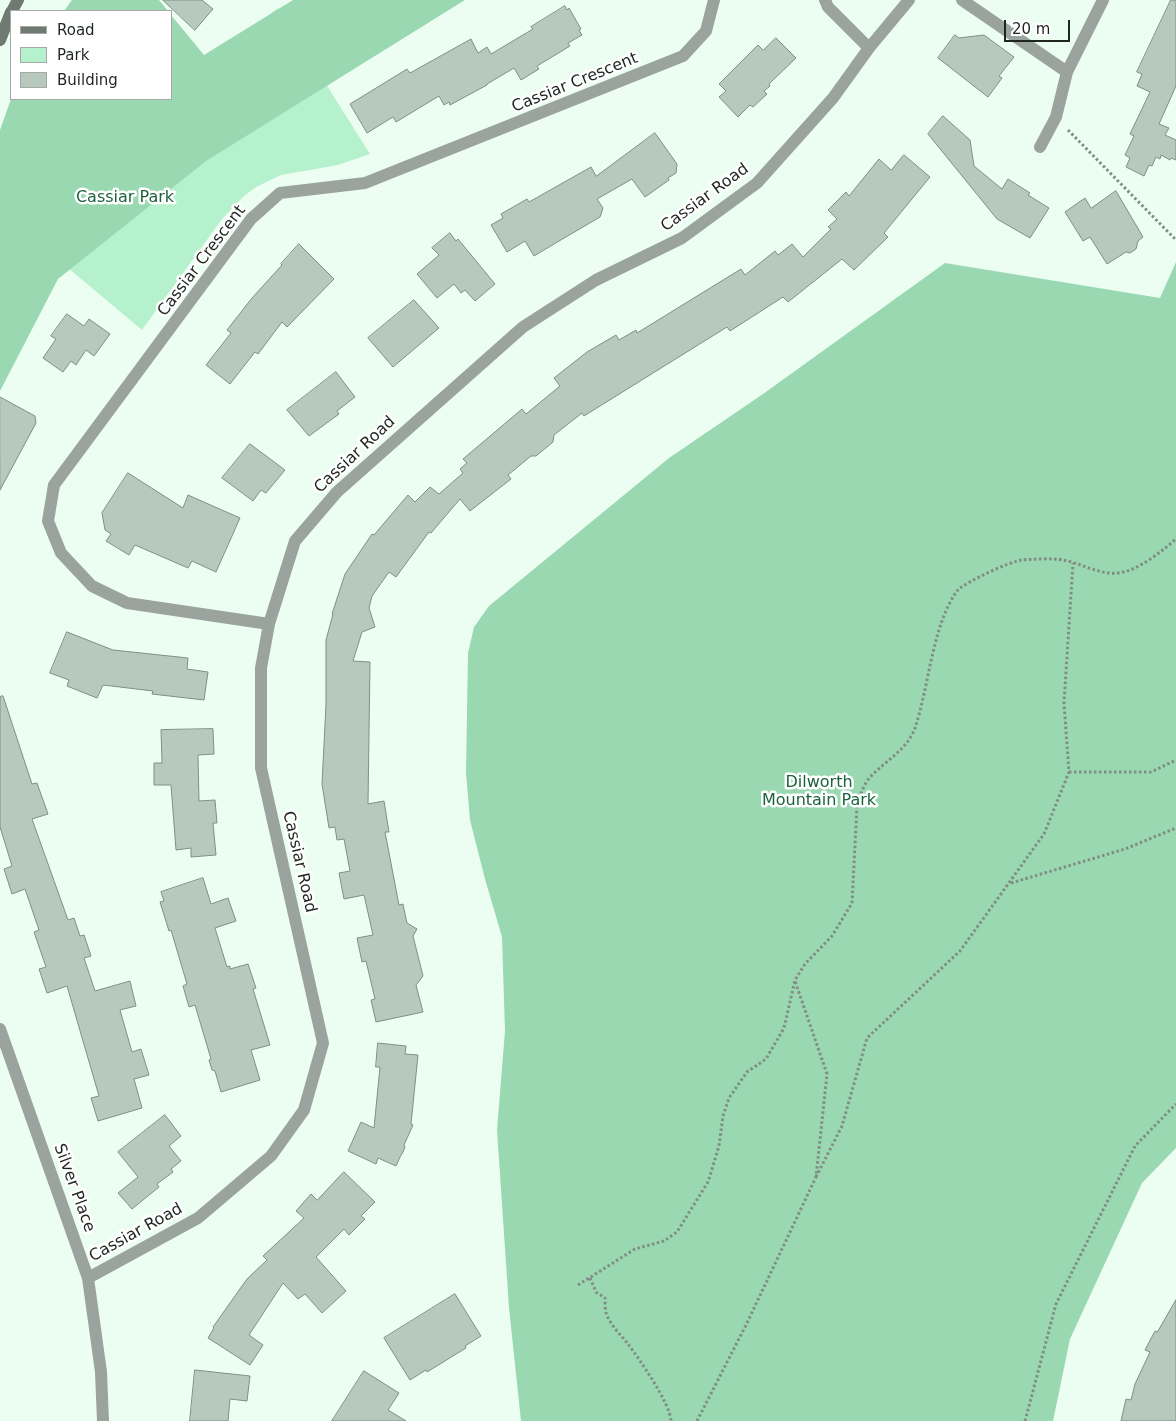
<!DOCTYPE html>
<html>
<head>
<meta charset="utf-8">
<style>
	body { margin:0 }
	#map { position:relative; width:1176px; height:1421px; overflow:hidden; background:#ecfef2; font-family:"DejaVu Sans",sans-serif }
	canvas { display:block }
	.legend { position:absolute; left:10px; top:10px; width:162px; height:90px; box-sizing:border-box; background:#fff; border:1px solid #a5a8a7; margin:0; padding:6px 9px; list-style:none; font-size:15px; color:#1f2622 }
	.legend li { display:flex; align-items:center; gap:10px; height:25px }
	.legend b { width:25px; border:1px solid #a5a8a7 }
	.scale { position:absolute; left:1004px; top:20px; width:66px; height:22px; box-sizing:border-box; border:2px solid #1f2622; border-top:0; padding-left:6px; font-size:15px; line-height:18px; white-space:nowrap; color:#1f2622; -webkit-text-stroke:4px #fff; paint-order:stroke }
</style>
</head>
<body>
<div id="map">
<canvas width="1176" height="1421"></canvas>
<ul class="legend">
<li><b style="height:6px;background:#6e7a72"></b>Road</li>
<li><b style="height:14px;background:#b6f1cd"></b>Park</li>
<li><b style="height:14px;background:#b7c9bd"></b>Building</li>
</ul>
<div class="scale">20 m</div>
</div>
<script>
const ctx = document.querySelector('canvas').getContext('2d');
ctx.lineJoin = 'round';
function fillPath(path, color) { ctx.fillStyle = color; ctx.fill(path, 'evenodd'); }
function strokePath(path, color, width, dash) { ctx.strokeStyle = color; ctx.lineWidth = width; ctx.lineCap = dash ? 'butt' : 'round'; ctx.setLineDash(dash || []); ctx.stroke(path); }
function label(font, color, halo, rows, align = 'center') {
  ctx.font = font + ' "DejaVu Sans",sans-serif'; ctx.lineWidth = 5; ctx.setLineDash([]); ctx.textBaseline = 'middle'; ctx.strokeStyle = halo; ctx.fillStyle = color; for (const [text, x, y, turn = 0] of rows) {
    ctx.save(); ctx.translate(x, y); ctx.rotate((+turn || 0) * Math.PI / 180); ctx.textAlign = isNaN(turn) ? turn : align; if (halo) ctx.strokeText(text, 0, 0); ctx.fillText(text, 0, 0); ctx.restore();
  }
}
const green = new Path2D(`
	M 278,8 L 370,154 L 338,165 L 281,175 L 256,187 L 244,196 L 222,219 L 142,330 L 43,247 L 0,196 L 171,99 L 171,90 Z`);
const forest = new Path2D(`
	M 72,0 L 159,0 L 168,11 L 64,11 Z
	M 293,0 L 465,0 L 206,161 L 58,279 L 0,391 L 0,130 L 11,99 L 171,99 L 171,15 L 204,55 Z
	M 1176,262 L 1176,1148 L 1142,1183 L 1070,1339 L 1053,1421 L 521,1421 L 509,1308 L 497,1130 L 505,1031 L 502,937 L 485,879 L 470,820 L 466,773 L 468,653 L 474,627 L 489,606 L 669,458 L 763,394 L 945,263 L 1160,298 Z`);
const building = new Path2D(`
	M 163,0 L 202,0 L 213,9 L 195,30 Z
	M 1171,0 L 1176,0 L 1176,86 L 1159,124 L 1169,128 L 1165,135 L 1176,140 L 1176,160 L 1171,158 L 1170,160 L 1161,155 L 1160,159 L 1156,157 L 1152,166 L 1149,165 L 1144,176 L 1126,167 L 1130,158 L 1125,155 L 1134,136 L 1130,134 L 1150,92 L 1137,86 L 1142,74 L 1137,72 Z
	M 565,6 L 567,10 L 569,8 L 581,29 L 579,30 L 582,35 L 568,43 L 570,46 L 537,66 L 539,69 L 521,80 L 514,68 L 487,84 L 487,85 L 450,105 L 449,102 L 444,105 L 439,96 L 396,122 L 393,117 L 367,133 L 350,104 L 407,69 L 410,73 L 471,39 L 478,53 L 487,47 L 491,54 L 533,29 L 531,27 Z
	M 955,35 L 959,38 L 984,35 L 1014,57 L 999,76 L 1002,78 L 988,97 L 938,58 Z
	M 776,38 L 796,58 L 769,84 L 770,86 L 764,91 L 767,94 L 753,107 L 750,105 L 738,117 L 719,97 L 726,91 L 719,84 L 758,45 L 763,50 Z
	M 943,116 L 970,140 L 974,166 L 1002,189 L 1008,179 L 1030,193 L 1028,195 L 1049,208 L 1030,238 L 997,219 L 928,134 Z
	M 655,133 L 677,164 L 676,173 L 668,178 L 669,180 L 645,197 L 632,179 L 597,199 L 603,208 L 600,217 L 554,244 L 534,256 L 525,241 L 507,252 L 491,225 L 503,218 L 501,214 L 527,199 L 529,202 L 591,167 L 596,176 Z
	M 904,155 L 930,177 L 884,233 L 888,237 L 854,270 L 842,259 L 788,302 L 783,297 L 730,331 L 727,327 L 584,416 L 582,413 L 554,435 L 553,442 L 536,456 L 531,456 L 508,475 L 511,479 L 470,511 L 460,499 L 431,533 L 429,532 L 396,577 L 389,572 L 372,596 L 369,608 L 375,627 L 362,632 L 353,661 L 370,662 L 368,804 L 384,801 L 389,832 L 385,832 L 399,905 L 403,904 L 407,923 L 417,929 L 413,936 L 423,976 L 416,985 L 423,1012 L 376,1022 L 371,1000 L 375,999 L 366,961 L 362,962 L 357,938 L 373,935 L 364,895 L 344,899 L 339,873 L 350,871 L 344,839 L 337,840 L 335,827 L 329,828 L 322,784 L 326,704 L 326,640 L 333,614 L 332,614 L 345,574 L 372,534 L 374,535 L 408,495 L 415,502 L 430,487 L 439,494 L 463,473 L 460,469 L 467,463 L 463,459 L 522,409 L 526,414 L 560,386 L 554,378 L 587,352 L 616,335 L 619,340 L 636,330 L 637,333 L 741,269 L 745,275 L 775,251 L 778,255 L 792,244 L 803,257 L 831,229 L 828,227 L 837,219 L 828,210 L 846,192 L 849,196 L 879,159 L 891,170 Z
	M 1116,191 L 1143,237 L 1138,241 L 1136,249 L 1130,253 L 1126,252 L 1107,264 L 1090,237 L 1083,241 L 1065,212 L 1085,198 L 1091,208 Z
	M 450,233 L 456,241 L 458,239 L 495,284 L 475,301 L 465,290 L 461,293 L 454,284 L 437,298 L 417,274 L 439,255 L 432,248 Z
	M 299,244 L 334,279 L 287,327 L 282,322 L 258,354 L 255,352 L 230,384 L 206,365 L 231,333 L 227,330 L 252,298 L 282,265 L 281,264 Z
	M 414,300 L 439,328 L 393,367 L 368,338 Z
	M 67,314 L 84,326 L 89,319 L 110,334 L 94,356 L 86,350 L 76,365 L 71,361 L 63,372 L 43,358 L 56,339 L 51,336 Z
	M 336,372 L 355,397 L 337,411 L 339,414 L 309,436 L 287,410 Z
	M 0,397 L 35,416 L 36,423 L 0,490 Z
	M 250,444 L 285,470 L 266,493 L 261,490 L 253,501 L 222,478 Z
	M 128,473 L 183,508 L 188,495 L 240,518 L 216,572 L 192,561 L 188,568 L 135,545 L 129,555 L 106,541 L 111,534 L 105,530 L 102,513 Z
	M 67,632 L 113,650 L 188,658 L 187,669 L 208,672 L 204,700 L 152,694 L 153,691 L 103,685 L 97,698 L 67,686 L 69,680 L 50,673 Z
	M 3,696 L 32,784 L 37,783 L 48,814 L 32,819 L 68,920 L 74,918 L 80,936 L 84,935 L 91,956 L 84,958 L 95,991 L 130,981 L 136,1006 L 120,1010 L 132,1052 L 141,1049 L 149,1075 L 134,1079 L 142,1108 L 98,1121 L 91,1098 L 99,1096 L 67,986 L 47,993 L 39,969 L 46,967 L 34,932 L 39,930 L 25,889 L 12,894 L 4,869 L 12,866 L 0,827 L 0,697 Z
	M 213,729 L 214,754 L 198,755 L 199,801 L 215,800 L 217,823 L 213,823 L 216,855 L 191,857 L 191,848 L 176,850 L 171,785 L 154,785 L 154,763 L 162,763 L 161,730 Z
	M 203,878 L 211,904 L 228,898 L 236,921 L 215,928 L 227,967 L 230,966 L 230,969 L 248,964 L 256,988 L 253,989 L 270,1045 L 251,1050 L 260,1080 L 221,1092 L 215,1071 L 212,1070 L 209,1060 L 211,1059 L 195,1005 L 189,1007 L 183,986 L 187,984 L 171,930 L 169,931 L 160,902 L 164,901 L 161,892 Z
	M 378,1043 L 406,1046 L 405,1054 L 418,1055 L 411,1124 L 413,1125 L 404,1145 L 405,1147 L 402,1154 L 401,1155 L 396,1166 L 378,1158 L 376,1164 L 348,1151 L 361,1122 L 374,1128 L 380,1067 L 376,1067 Z
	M 165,1115 L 181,1136 L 169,1146 L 181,1161 L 171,1169 L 173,1172 L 157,1184 L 159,1187 L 132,1209 L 118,1193 L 138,1177 L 118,1152 Z
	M 344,1172 L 375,1202 L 361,1216 L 365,1219 L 349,1235 L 344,1229 L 316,1257 L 346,1291 L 322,1313 L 305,1294 L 298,1299 L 283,1283 L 249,1335 L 263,1345 L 250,1365 L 208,1338 L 214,1328 L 213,1327 L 247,1279 L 267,1260 L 263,1256 L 304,1218 L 296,1211 L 311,1194 L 317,1200 Z
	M 455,1294 L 481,1336 L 465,1346 L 466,1348 L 427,1372 L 426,1370 L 410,1380 L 384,1338 Z
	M 1176,1300 L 1176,1421 L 1121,1421 L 1126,1399 L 1131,1400 L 1135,1384 L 1150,1352 L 1145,1350 L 1155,1331 L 1157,1332 Z
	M 195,1370 L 250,1376 L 247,1401 L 230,1399 L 228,1421 L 190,1421 Z
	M 364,1371 L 399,1393 L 388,1410 L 406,1421 L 332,1421 Z`);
const path = new Path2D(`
	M 1068,130 L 1176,240
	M 1069,772 L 1151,772 L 1176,760
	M 1011,883 L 1125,849 L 1176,828
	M 816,1177 L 842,1126 L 867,1038 L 960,951 L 1044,834 L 1069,772 L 1064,703 L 1073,563
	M 590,1278 L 596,1292 L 605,1298 C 605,1302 605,1308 606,1313 C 610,1325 621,1335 628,1344 C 640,1360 670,1403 671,1421
	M 578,1285 L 635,1249 L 664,1241 L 677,1232 L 708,1182 L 719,1146 L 723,1116 L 729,1098 L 747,1072 L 766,1059 L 784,1028 L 795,980 L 805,964 L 832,936 L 852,903 L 857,806 C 860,797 862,789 867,781 C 881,763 907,751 915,728 C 929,687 932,626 957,591 C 963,583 1011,561 1022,560 C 1031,559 1055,558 1063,560 C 1081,563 1099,575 1118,573 C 1138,571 1162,551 1176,539
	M 697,1421 L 747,1323 L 816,1177 L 827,1074 L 795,981
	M 1025,1421 L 1056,1304 L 1135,1146 L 1176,1104`);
const street = new Path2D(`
	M 825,0 L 828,7 L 869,48
	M 962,0 L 1067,72 L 1103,0
	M 1040,147 L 1056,117 L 1067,72
	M 269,624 L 127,603 L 92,586 L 61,553 L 48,521 L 54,485 L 251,219 L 280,193 L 365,183 L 683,56 L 706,31 L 714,0
	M 0,1029 L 88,1278 L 101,1372 L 103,1421
	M 88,1278 L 198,1218 L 271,1156 L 304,1110 L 323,1043 L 261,768 L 261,668 L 269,624 L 295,541 L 337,492 L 523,327 L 596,280 L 682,238 L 757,183 L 833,98 L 869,48 L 909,0`);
const secondary = new Path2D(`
	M 12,11 L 18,0
	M 0,40 L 11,12`);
const streetNames = [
	["Cassiar Crescent",575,83,-22],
	["Cassiar Road",705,198,-36],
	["Cassiar Crescent",202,261,-53],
	["Cassiar Road",355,455,-43],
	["Cassiar Road",299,862,77],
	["Silver Place",74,1188,70],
	["Cassiar Road",136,1233,-29]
];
const parkNames = [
	["Cassiar Park",125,198],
	["Dilworth",819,783],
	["Mountain Park",819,801]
];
fillPath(green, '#b6f1cd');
fillPath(forest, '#9ad8b2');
fillPath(building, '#b7c9bd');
strokePath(building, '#7e8f84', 1);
strokePath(path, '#808d85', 3, [2.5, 2.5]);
strokePath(street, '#9ba39e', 12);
strokePath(secondary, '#6e7a72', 12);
label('16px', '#1f2622', '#fff', streetNames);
label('16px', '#1b623f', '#fff', parkNames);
</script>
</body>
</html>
